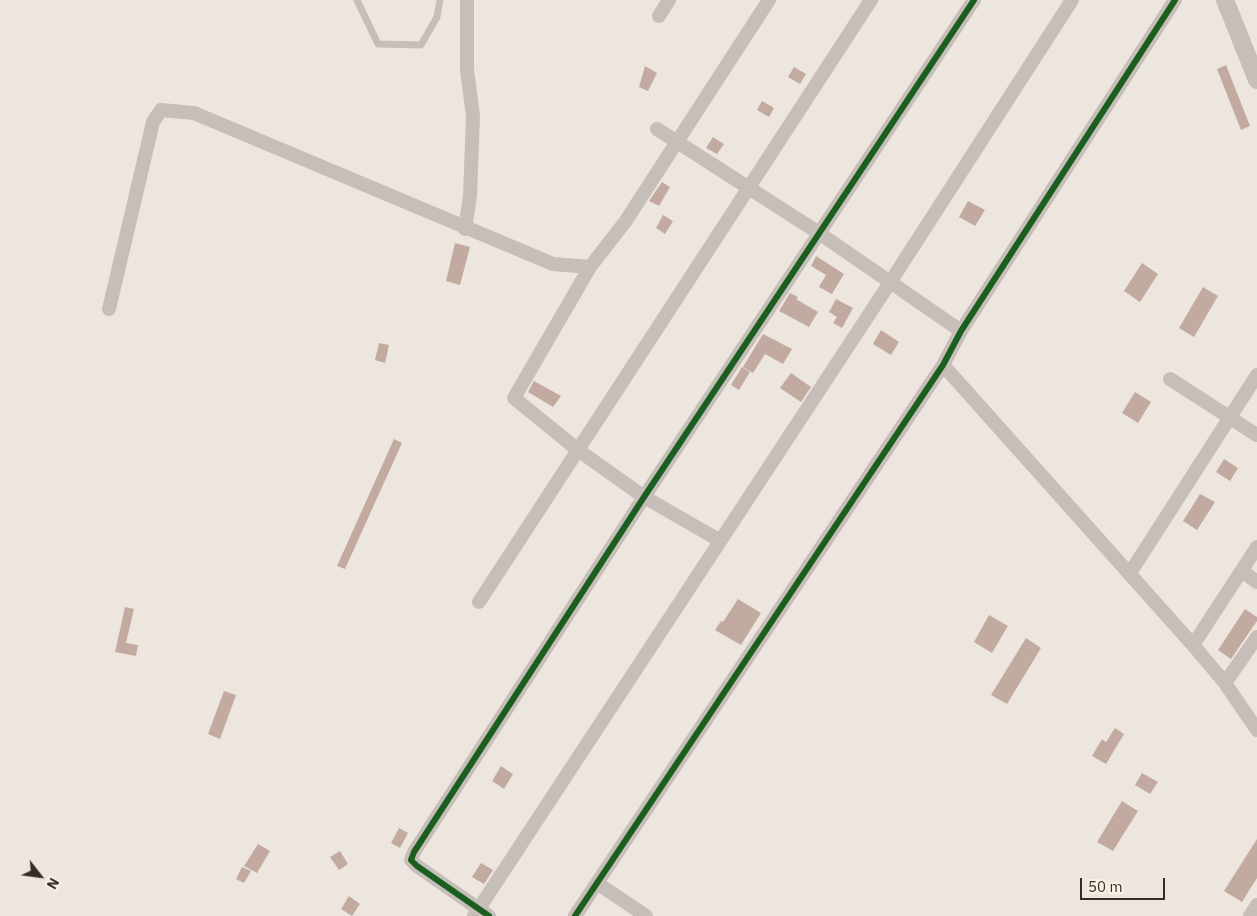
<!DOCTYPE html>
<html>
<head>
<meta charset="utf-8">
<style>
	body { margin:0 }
	#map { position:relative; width:1257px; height:916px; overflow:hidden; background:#ede6df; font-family:"IBM Plex Sans",sans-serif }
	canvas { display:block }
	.north { position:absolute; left:15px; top:851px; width:50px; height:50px; -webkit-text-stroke:4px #faf1e6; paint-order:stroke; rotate:120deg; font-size:14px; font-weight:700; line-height:20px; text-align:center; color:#362c27 }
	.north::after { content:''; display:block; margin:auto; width:18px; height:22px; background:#362c27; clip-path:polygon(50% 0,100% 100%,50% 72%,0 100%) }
	.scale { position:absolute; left:1080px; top:878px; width:85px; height:22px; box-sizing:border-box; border:2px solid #362c27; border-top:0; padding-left:6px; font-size:15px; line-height:18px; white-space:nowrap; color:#362c27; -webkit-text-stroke:4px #faf1e6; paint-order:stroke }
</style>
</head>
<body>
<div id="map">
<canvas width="1257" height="916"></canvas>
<div class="north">N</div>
<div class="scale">50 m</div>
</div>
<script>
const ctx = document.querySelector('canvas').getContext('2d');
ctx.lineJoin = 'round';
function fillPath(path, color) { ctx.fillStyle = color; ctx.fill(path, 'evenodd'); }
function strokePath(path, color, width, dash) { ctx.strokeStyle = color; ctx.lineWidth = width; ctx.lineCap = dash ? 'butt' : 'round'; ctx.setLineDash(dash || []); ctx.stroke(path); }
const building = new Path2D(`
	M 1226,65 L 1250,126 L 1241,130 L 1217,69 Z
	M 645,66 L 657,73 L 648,91 L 639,87 Z
	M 794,67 L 806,74 L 800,84 L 788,77 Z
	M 762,101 L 774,108 L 769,117 L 757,110 Z
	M 713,137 L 724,144 L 717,154 L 706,148 Z
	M 662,182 L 670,187 L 659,206 L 649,201 Z
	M 968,201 L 985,210 L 975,226 L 959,217 Z
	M 663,215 L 673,221 L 665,234 L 656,228 Z
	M 455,243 L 470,247 L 460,285 L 446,281 Z
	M 816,256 L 844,274 L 832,294 L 819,287 L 826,275 L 811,266 Z
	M 1142,263 L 1158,274 L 1140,302 L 1124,291 Z
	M 1203,287 L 1218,296 L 1194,337 L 1179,328 Z
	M 790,293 L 798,297 L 796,299 L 818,312 L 809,327 L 779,311 Z
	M 836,299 L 853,308 L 842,328 L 833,323 L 837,317 L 829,312 Z
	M 881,330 L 899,342 L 891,355 L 873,344 Z
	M 763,334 L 792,349 L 783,364 L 765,354 L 753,373 L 743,367 Z
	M 379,343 L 389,345 L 385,363 L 375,360 Z
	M 742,367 L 750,372 L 739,390 L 731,385 Z
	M 791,373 L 811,387 L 801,402 L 780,388 Z
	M 534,381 L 561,396 L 553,407 L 528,392 Z
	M 1135,392 L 1151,402 L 1138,423 L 1122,413 Z
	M 394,439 L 402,443 L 345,569 L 337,566 Z
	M 1224,459 L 1238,468 L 1230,481 L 1216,472 Z
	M 1200,494 L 1215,502 L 1197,530 L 1183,521 Z
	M 738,599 L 761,613 L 741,645 L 715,630 L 721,621 L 723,622 Z
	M 125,607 L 134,609 L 126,643 L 138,645 L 136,656 L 115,652 Z
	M 1245,609 L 1257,617 L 1257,621 L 1231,659 L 1218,650 Z
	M 989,615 L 1008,626 L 992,653 L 974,642 Z
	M 1026,638 L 1041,648 L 1007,704 L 991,695 Z
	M 224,691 L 236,695 L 220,739 L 208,734 Z
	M 1115,728 L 1124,734 L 1106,764 L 1092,756 L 1102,739 L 1106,742 Z
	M 501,766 L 513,774 L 504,789 L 492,781 Z
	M 1142,773 L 1158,782 L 1150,794 L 1135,785 Z
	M 1122,801 L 1138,811 L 1113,851 L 1097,842 Z
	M 399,828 L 408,833 L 400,848 L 391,843 Z
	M 1257,839 L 1257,878 L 1242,902 L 1224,891 Z
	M 258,844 L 270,851 L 257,873 L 244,866 Z
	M 340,851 L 348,864 L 339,870 L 330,857 Z
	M 481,863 L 493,870 L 484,884 L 472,877 Z
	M 242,867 L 251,871 L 244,883 L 236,879 Z
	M 349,896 L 360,904 L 352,916 L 341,909 Z`);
const service = new Path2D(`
	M 357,0 L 378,44 L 421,45 L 437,17 L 440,0`);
const minor = new Path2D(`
	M 659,16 L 669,0
	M 657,129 L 819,233 L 961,331
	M 465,229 L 470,196 L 473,116 L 467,70 L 467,0
	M 109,309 L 153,122 L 161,110 L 194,113 L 553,264 L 590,267
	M 943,365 L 1193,645 L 1225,683 L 1257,730
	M 1170,379 L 1257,435
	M 719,540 L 644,497 L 578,450 L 514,398 L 590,267 L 625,222 L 769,0
	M 1242,571 L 1257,582
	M 1130,573 L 1257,375
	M 479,602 L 871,0
	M 1193,645 L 1257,547
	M 1225,683 L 1257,637
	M 597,883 L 646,916
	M 474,916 L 891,281 L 1072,0
	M 489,916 L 417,866 L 411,860 L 414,852 L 644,497 L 974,0
	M 575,916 L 943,365 L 961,331 L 1175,0
	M 1250,916 L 1257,905`);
const tertiary = new Path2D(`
	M 1225,0 L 1257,80`);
const cycleway = new Path2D(`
	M 489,916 L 417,866 L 411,860 L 414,852 L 644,497 L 974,0
	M 575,916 L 943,365 L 961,331 L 1175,0`);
fillPath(building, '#c2aaa0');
strokePath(service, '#c6beb8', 7);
strokePath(minor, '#c6beb8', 14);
strokePath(tertiary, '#c6beb8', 18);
strokePath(cycleway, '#1b5e20', 6);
</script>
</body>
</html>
